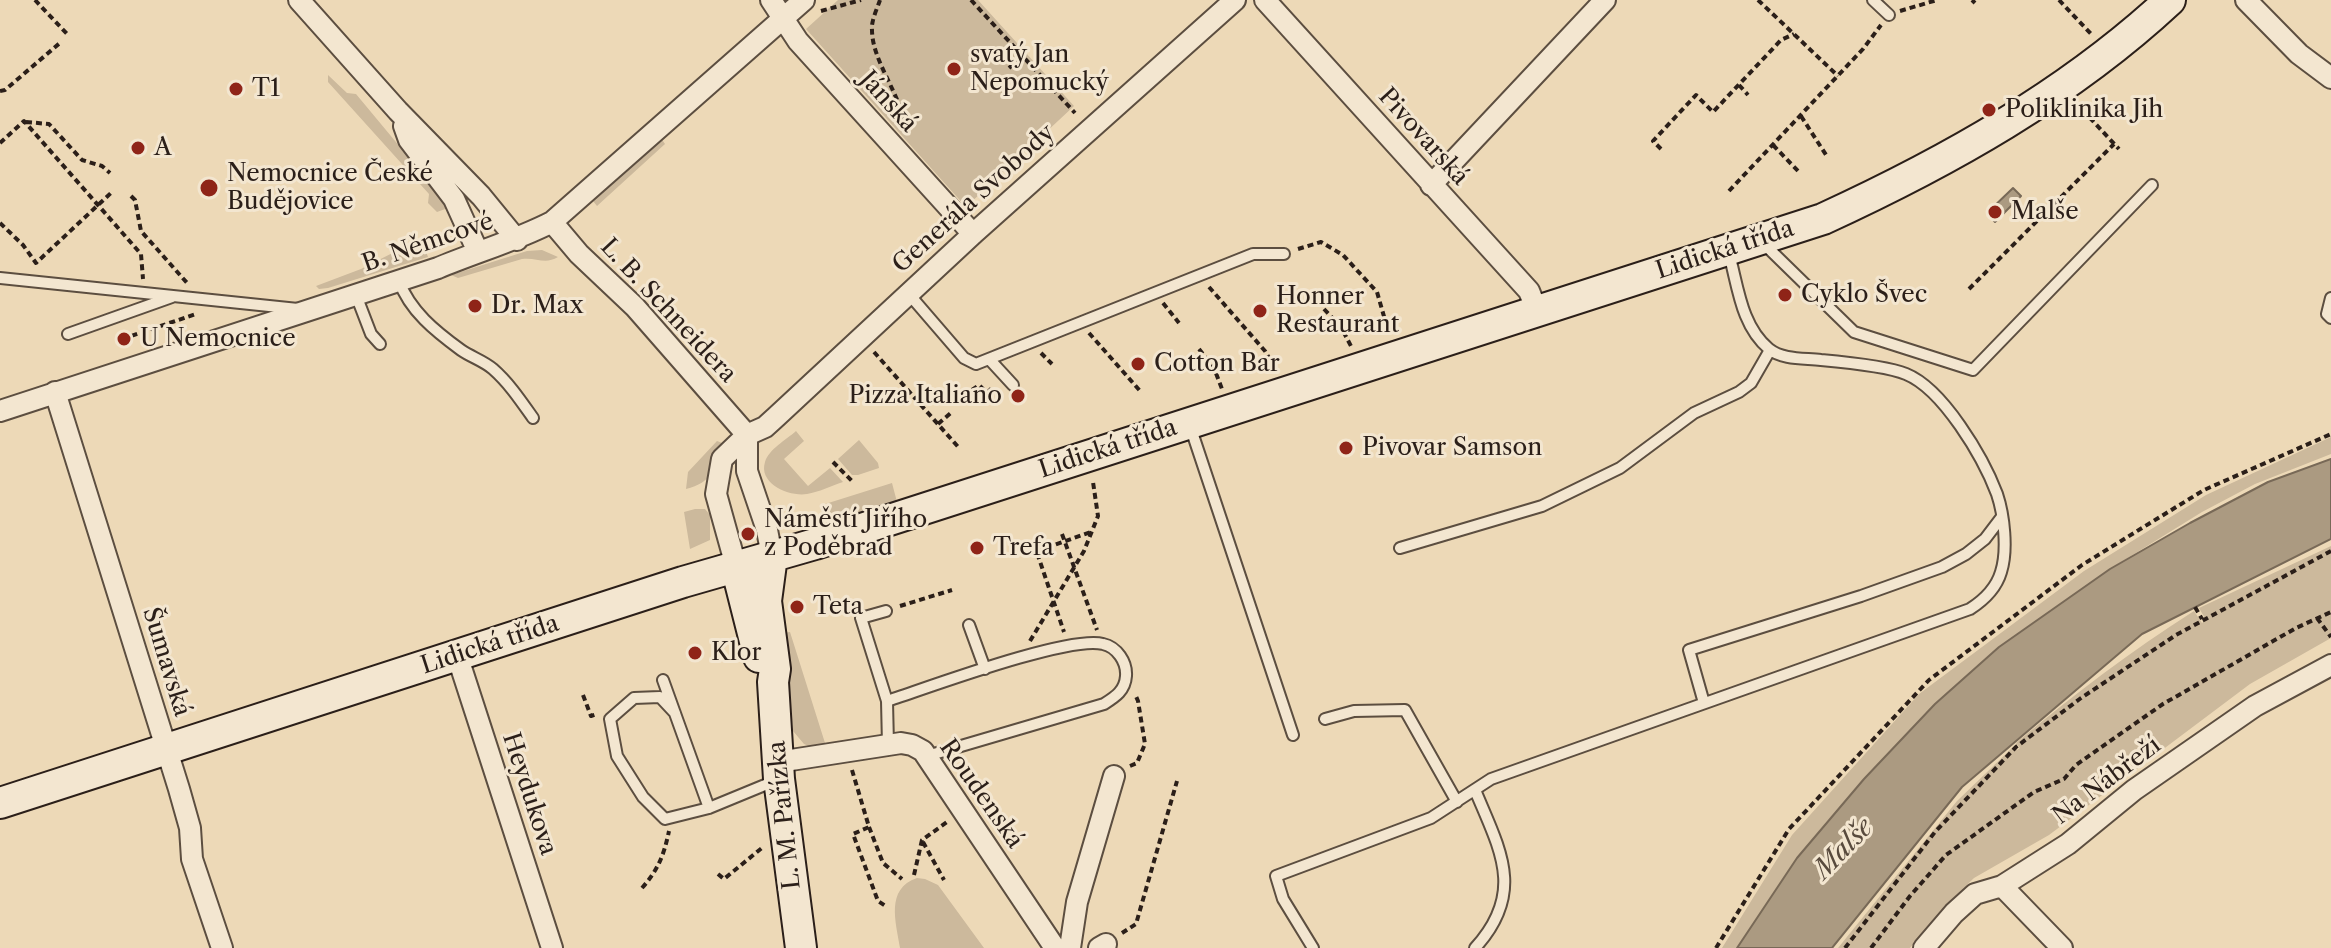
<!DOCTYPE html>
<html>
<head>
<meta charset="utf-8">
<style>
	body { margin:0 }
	canvas { display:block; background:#edd9b7 }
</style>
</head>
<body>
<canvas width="2331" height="948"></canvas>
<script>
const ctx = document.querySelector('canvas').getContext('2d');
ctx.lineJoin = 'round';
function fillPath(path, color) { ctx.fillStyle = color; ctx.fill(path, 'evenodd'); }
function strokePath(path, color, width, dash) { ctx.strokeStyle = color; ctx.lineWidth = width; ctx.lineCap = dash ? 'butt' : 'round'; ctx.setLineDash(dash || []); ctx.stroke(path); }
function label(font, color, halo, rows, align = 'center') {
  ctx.font = font + ' "Libre Caslon Text",serif'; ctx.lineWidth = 6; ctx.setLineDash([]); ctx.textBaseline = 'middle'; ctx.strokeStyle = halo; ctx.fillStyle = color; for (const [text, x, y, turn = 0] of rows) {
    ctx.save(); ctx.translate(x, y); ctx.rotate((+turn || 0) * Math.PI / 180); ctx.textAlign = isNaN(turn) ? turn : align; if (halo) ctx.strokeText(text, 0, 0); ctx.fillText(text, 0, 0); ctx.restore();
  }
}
const green = new Path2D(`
	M 838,0 L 978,0 L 1074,106 L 966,207 L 806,29 Z
	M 328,75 L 347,93 L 356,94 L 445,201 L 448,208 L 437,212 L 428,203 L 429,194 L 328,82 Z
	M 661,138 L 665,144 L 597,206 L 593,201 Z
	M 418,240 L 422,240 L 428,257 L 328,288 L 319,289 L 316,286 L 361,269 Z
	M 542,250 L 558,257 C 545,265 536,257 522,259 L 458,278 L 451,275 L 527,251 Z
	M 796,431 L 804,441 L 784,459 L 808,486 L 830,468 L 843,482 C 831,486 819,492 807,494 C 790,497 758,484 765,462 C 769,449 786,440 796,431 Z
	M 2331,437 L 2331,454 L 2255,484 L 2202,512 L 2110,569 L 1999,647 L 1828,820 L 1797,858 L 1737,948 L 1722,948 L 1792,835 L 1919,694 L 2084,571 L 2206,495 Z
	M 859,440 L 878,463 L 879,468 L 858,475 L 852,475 L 838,459 Z
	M 717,441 L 727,445 C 716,467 712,483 686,489 L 688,472 Z
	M 892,483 L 897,502 L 826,522 L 822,505 Z
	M 695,509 L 705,509 L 710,515 L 710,540 L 690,549 L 684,512 Z
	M 2331,546 L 2331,638 L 2250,684 L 2049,835 L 1974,878 L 1947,904 L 1910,948 L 1838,948 L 1957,801 L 2013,747 L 2017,750 L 2020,748 L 2016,743 C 2073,695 2131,651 2194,611 L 2202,623 L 2206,620 L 2199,608 Z
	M 790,632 L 825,743 L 811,747 L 804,744 L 793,731 L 783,633 Z
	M 917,878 L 925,879 L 938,885 L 984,948 L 900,948 C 896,922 885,889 917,878 Z`);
const water = new Path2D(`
	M 2013,188 L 2021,196 L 1995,222 L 1987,213 Z
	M 2331,459 L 2331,539 L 2142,634 L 1962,787 L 1832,948 L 1737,948 L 1797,858 L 1864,779 L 1935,704 L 1999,647 L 2110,569 L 2190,523 L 2268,482 Z`);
const path = new Path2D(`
	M 35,0 L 69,36
	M 880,0 C 877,9 871,21 872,30 C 872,62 902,95 906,131
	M 971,0 L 1075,113
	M 1758,0 L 1838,76
	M 1972,0 L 1975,3
	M 2059,0 L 2092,35
	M 821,11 L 861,0
	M 1900,11 L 1937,0
	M 1009,68 L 1023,56
	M 1739,85 L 1748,95
	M 0,91 L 5,90 L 61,42
	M 2076,103 L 2119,149
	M 1801,116 L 1828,158
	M 26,122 L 49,124 L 82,160 L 102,166 L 110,173
	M 0,143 L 24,121 L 141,254 L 143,279
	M 1773,145 L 1798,171
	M 1661,149 L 1653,141 L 1696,95 L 1713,112 L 1781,40 L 1794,34
	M 1729,191 L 1863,49 L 1881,25
	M 131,196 L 135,200 L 141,231 L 188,284
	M 0,223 L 23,245 L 36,263 L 112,192
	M 1298,249 L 1321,242 L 1343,255 L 1377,292 L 1385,320
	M 1209,287 L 1265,351 L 1276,370
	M 1969,289 L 2114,144
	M 1163,303 L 1179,323
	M 1324,309 L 1341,327 L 1352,348
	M 1089,333 L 1141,392
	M 122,339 L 196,314
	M 1199,349 L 1214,368 L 1222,389
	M 874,352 L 960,449
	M 1041,353 L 1052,364
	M 972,390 L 979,385 L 987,393 L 994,386
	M 938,424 L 952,412
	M 833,462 L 853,482
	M 1062,534 L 1097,630
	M 1034,544 L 1064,632
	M 1037,551 L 1091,532
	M 900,606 L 952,590
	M 2195,607 L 2202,619
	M 2317,618 L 2331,637
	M 1030,641 L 1084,551 L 1098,516 L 1093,482
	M 583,695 L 591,716 L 597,714
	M 1130,766 L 1137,763 L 1145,744 L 1138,701 L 1135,694
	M 852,770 L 869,827 L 853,834 L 878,901 L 887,907
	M 869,827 L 883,863 L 902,879
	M 923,842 L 944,880
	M 718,874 L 724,879 L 763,847
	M 914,875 L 922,840 L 947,822
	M 642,888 C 658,870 664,855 669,831
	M 1122,933 L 1136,924 L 1177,781
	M 1716,948 L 1789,829 L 1929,680 L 2082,565 L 2142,528 L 2204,490 L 2331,434
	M 1845,948 L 1935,832 L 2016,747 L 2081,698 L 2176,635 L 2331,551
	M 1871,948 L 1910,896 L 1946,855 L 2034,792 L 2064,779 L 2076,765 L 2163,704 L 2296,628 L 2331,612`);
const lane = new Path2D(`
	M 1873,0 L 1889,15
	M 1763,243 L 1854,332 L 1973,370 L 2152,185
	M 0,278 L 298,309
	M 399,281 C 410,311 435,331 461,350 C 471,357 484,361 493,369 C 509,383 521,401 533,418
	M 908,293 L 964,358 L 976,364 L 1253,254 L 1284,254
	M 356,295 L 371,334 L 380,344
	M 2331,298 L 2327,314 L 2331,318
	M 68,334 L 172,297
	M 990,360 L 1013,385
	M 1190,426 L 1293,735
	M 1400,548 L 1542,506 L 1620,468 L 1694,413 L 1739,392 L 1751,383 L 1770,350
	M 886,611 L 861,618 L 887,701
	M 969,625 L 985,669
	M 663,680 L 709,808
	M 1704,703 L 1689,650 L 1861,596 L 1942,567 L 1966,554 L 1985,539 L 2001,518
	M 675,713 L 660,697 L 634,698 L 610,719 L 617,756 L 643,797 L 665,819 L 709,808 L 777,780
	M 1325,719 L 1354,711 L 1405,710 L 1457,802
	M 888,745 L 887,701 C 927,688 1069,635 1103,644 C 1117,647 1127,662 1126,676 C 1125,691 1115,697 1104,704 L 927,756
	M 1475,790 C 1500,850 1526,892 1475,948
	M 1313,948 L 1283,899 L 1276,876 L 1431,818 L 1491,779 L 1970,609 C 1984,600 1996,589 2001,572 C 2008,550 2004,515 1997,494 C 1983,457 1943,389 1906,374 C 1887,366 1843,362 1821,360 C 1804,358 1783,360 1769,349 C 1741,326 1738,286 1729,254`);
const street = new Path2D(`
	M 299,0 L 398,111 L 481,196 L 517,240
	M 771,0 L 798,41 L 973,234
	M 1265,0 L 1529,291 L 1537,311
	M 2246,0 L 2299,54 L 2331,78
	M 404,126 L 409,140 L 454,199 L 478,252
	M 1431,185 L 1605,0
	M 552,222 L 579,254 L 635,307 L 747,435
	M 55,392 L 179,789 L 190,828 L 192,859 L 222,948
	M 0,411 L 438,268 C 476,252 515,241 552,222 L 804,0
	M 747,435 L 747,471 L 767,530 L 772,556
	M 736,566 L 716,494 L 722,459 L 747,435 L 765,427 L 776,417 L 973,234 L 1235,0
	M 457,655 L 552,948
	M 778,762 L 901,743 L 912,745 L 923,751 L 1055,948
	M 2002,886 L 2062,948
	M 1070,948 L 1077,902 L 1114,776
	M 1099,948 L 1106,944
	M 1924,948 L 1954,913 L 1975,894 L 2002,886 L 2068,844 L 2134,790 L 2255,706 L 2331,665`);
const secondary = new Path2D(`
	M 772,556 L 766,601 L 775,669 L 773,682 L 779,779 L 801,948
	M 736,566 L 759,657
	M 0,803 L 683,582 L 815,544 L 1823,219 C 1947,162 2069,94 2170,0`);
const markers = [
	[954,69,8,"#8f2418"],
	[236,89,8,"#8f2418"],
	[1989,110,8,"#8f2418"],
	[138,148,8,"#8f2418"],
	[209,188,10,"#8f2418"],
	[1995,212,8,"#8f2418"],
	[1785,295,8,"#8f2418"],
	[475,306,8,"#8f2418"],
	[1260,311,8,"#8f2418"],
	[124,339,8,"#8f2418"],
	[1138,364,8,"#8f2418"],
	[1018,396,8,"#8f2418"],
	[1346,448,8,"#8f2418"],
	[748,534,8,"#8f2418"],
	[977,548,8,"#8f2418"],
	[797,607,8,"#8f2418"],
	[695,653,8,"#8f2418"]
];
const poiNames = [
	["svatý Jan",970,55],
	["Nepomucký",970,83],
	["T1",252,89],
	["Poliklinika Jih",2005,110],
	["A",154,148],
	["Nemocnice České",227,174],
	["Budějovice",227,202],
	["Malše",2011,212],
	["Cyklo Švec",1801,295],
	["Honner",1276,297],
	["Restaurant",1276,325],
	["Dr. Max",491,306],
	["U Nemocnice",140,339],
	["Cotton Bar",1154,364],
	["Pizza Italiano",1002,396,"right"],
	["Pivovar Samson",1362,448],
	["Náměstí Jiřího",764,520],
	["z Poděbrad",764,548],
	["Trefa",993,548],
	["Teta",813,607],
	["Klor",711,653]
];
const streetNames = [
	["Jánská",888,102,48],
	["Pivovarská",1423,137,48],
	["Generála Svobody",974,199,-42],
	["B. Němcové",428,243,-19],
	["Lidická třída",1725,250,-18],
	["L. B. Schneidera",668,311,47],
	["Lidická třída",1108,449,-18],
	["Lidická třída",490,645,-18],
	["Šumavská",166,662,73],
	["Na Nábřeží",2107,781,-37],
	["Heydukova",529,794,72],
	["Roudenská",981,794,55],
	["L. M. Pařízka",785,815,-96]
];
const waterNames = [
	["Malše",1844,849,-46]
];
fillPath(green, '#ccb99c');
fillPath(water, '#ab9a81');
strokePath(water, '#786957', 2);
strokePath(lane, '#5c4e40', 14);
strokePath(street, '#5c4e40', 24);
strokePath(secondary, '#2b1f19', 34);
strokePath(path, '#2b1f19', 4, [6, 4]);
strokePath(lane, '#f3e6d0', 10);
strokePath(street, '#f3e6d0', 20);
strokePath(secondary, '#f3e6d0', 30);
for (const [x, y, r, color] of markers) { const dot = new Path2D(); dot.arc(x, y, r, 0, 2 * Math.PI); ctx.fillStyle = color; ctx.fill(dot); strokePath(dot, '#f3e6d0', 3); }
label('24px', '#2b1f19', '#f3e6d0', poiNames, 'left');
label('24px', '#2b1f19', '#f3e6d0', streetNames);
label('italic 26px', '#584a3d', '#f3e6d0', waterNames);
</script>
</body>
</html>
